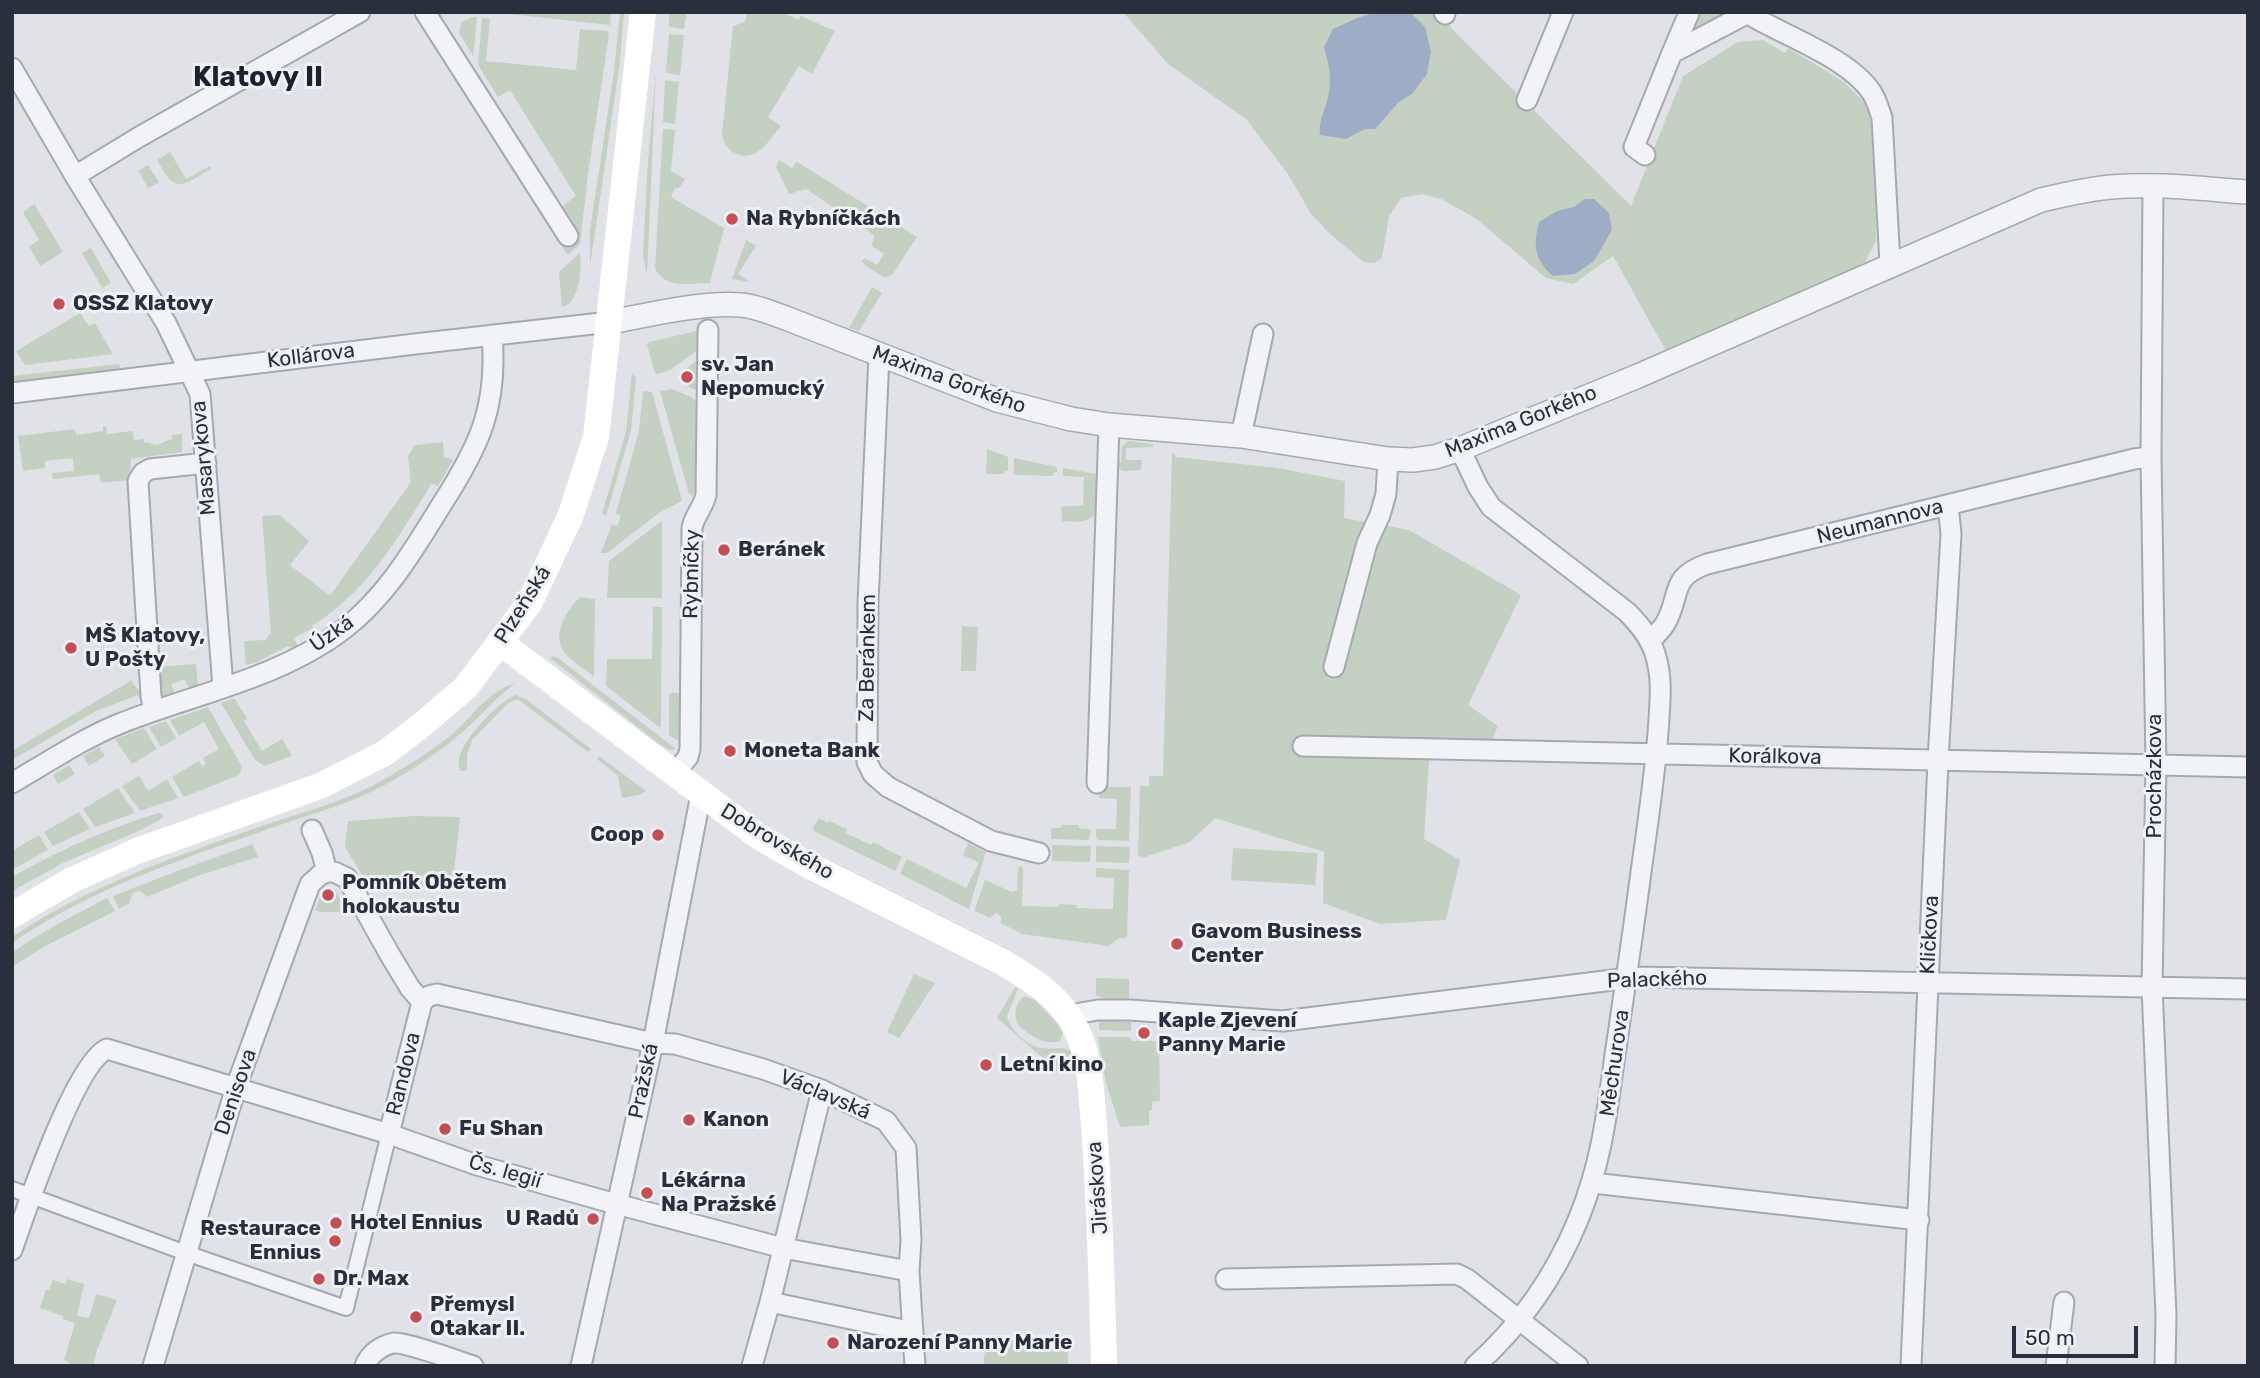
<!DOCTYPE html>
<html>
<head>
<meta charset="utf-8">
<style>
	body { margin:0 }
	#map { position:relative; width:2260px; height:1378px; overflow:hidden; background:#e0e2e8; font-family:Rubik,sans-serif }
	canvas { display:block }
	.frame { position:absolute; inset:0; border:14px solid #2a2f3e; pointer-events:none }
	.scale { position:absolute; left:2012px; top:1326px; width:126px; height:32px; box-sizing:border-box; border:4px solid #2a2f3e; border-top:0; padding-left:9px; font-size:21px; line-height:24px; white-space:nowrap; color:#2a2f3e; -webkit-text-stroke:5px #eff1f5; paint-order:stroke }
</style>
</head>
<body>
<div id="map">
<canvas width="2260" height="1378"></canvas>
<div class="frame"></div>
<div class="scale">50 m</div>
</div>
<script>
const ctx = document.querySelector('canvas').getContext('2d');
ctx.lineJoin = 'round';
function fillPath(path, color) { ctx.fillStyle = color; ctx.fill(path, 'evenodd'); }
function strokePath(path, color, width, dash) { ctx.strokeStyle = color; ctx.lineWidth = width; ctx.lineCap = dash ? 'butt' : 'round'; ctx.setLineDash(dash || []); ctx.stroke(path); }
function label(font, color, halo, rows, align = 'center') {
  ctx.font = font + ' Rubik,sans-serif'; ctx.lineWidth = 6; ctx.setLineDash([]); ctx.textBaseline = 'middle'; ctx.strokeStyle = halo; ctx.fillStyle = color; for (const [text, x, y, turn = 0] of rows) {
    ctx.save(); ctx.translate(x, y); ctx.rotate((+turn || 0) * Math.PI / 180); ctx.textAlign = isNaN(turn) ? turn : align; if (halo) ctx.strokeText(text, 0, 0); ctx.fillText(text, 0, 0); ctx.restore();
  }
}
const green = new Path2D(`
	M 490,12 L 611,12 L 610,25 Z
	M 620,12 L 624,12 L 620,62 L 590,266 L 590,230 L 614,72 Z
	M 669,12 L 687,12 L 684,29 L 669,27 Z
	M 747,12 L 782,12 L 798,20 L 801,16 L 835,31 L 812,74 L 799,66 L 768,117 L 781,126 C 769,140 756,164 735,153 C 727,149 724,143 722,134 L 733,26 L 745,22 Z
	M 1123,12 L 1438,12 L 1455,32 L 1631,206 L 1683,76 L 1738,42 L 1763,40 L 1785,53 L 1788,48 L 1844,82 L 1865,103 L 1875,131 L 1876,241 L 1865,262 L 1852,272 L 1666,351 L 1613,256 L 1573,284 L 1546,278 L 1475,218 L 1441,199 L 1422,194 L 1401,198 L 1389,216 L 1382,258 L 1374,263 L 1364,262 L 1330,234 L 1311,214 L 1288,174 L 1246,119 L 1168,64 Z
	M 1695,12 L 1729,12 L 1688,37 Z
	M 472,17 L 477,17 L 473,56 L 459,33 L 461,23 Z
	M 482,18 L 490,19 L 486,61 L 576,70 L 580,29 L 607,31 L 609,34 L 588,174 L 580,244 L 568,255 L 561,245 L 575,233 L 561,210 L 566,203 L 576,196 L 510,90 L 498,97 L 478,65 Z
	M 669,34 L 684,35 L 680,75 L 666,73 Z
	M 656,70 L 647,275 L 643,254 L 648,161 Z
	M 665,80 L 679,82 L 675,124 L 663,122 Z
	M 663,129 L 675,130 L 671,171 L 685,179 L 679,188 L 675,188 L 671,197 L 724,228 L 710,283 C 690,283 665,290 655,268 Z
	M 170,152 L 186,179 L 210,166 L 211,169 C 181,186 176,195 157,160 Z
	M 779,160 L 792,168 L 796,162 L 799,163 L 917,237 L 893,274 L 885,278 L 866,266 L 862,261 L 865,258 L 877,265 L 884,254 L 872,246 L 874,235 L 806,189 L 789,194 L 776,167 Z
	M 148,165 L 159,182 L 148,188 L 138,171 Z
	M 34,204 L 63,252 L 40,266 L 29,246 L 39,240 L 23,212 Z
	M 746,240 L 756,246 L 738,274 L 750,282 L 732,279 Z
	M 91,248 L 111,283 L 102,288 L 82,253 Z
	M 580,253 C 581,271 581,289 569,304 L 562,307 L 559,272 Z
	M 872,287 L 882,293 L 859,331 L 849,328 Z
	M 80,313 L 89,326 L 95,323 L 113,354 L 25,365 L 16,351 Z
	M 697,331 L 701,334 L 702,347 L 670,370 L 658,374 L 655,373 L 647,345 L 649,342 Z
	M 700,358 L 702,391 C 692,390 686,386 681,379 C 684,369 692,364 700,358 Z
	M 119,364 L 120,369 L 12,382 L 12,376 Z
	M 632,374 L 636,378 L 631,431 L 606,516 L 602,514 L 626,431 Z
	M 672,389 L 691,397 L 697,402 L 696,484 L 700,484 L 700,488 L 696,488 L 693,496 L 689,494 L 660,391 Z
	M 643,391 L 652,392 L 682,501 L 659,513 L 607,553 L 601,553 L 612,524 L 617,526 L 621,516 L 616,513 L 639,431 Z
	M 103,426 L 106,426 L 107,434 L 133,431 L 134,440 L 144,439 L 144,443 L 148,442 C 159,449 163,440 172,439 L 172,435 L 182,434 L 182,452 L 131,459 L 131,480 L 101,483 L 99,474 L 53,479 L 52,473 L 74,471 L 73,458 L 45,461 L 45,468 L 23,471 L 18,436 L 75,429 L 76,435 L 103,431 Z
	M 1128,441 L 1153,444 L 1153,447 L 1126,448 L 1126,460 L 1142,460 L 1141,470 L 1123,471 L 1117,468 L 1116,462 L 1121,462 L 1122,446 Z
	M 443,442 L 444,457 L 453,460 L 438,486 L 432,483 C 397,539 370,589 312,626 L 313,628 L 294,638 L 299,648 L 296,649 L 288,646 L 255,663 L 246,665 L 244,641 L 265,640 L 271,633 L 262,516 L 280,515 L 309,541 L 290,565 L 329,595 L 332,593 L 411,482 L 408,456 L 415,445 Z
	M 987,449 L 1008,457 L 1008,471 L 1005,471 L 1004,474 L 986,474 Z
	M 1172,453 L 1175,454 L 1175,457 L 1278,468 L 1345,481 L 1344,518 L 1409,530 L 1521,595 L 1468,705 L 1498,726 L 1491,742 L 1430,743 L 1424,839 L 1460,860 L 1446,920 L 1380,924 L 1323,903 L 1324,852 L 1215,818 L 1190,842 L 1145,857 L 1138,856 L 1140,786 L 1149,786 L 1149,776 L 1163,776 Z
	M 1014,458 L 1057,467 L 1057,472 L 1053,473 L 1053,476 L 1014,475 Z
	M 1063,468 L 1096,474 L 1095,514 C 1087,524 1073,522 1062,521 L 1061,507 L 1083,505 L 1084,477 L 1063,476 Z
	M 660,522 L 662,522 L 662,598 L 607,598 L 609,561 Z
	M 580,597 L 595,599 L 594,677 C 585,669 571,661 564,652 C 551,634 568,609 580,597 Z
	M 653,607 L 662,607 L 661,726 L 659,727 L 606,686 L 607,659 L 652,659 Z
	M 962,626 L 978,627 L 976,671 L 961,671 Z
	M 554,656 L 558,658 L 676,749 L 669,750 L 654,740 L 550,658 Z
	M 196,664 L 198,687 L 190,691 L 185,679 L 171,684 L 176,696 L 161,700 L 153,667 Z
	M 132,680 L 133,684 L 146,697 L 143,707 L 138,695 L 96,711 L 12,760 L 12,751 Z
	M 515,684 C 497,696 484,713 468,727 C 440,753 405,775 371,792 C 341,806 311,814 280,825 C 188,857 93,887 12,943 L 12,937 C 88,886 174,857 259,827 C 303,812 348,801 388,777 C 409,765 431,751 450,736 C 469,721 491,687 515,684 Z
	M 669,693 L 679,693 L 682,695 L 681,743 L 669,735 Z
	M 516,695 L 527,700 L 591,749 L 588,752 L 519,700 L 515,700 L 507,704 L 472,740 L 467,755 L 467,771 L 460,771 C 459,767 458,763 459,759 C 462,740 498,701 516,695 Z
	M 234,698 L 247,718 L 244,721 L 262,751 L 282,739 L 292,756 L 264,766 L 255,760 L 221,703 Z
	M 208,707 L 242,767 L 239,775 L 184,797 L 172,777 L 199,761 L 202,766 L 206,764 L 203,758 L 219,749 L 204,722 L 179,736 L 170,720 Z
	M 166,721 L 176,738 L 161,747 L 149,727 Z
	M 144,728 L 157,749 L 132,764 L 115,739 Z
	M 99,747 L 105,756 L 89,766 L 83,756 Z
	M 599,756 L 646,791 L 639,795 L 622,798 L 618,776 L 597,759 Z
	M 69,765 L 75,774 L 58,784 L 53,775 Z
	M 139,776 L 148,791 L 167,779 L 178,798 L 140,811 L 122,786 Z
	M 1098,787 L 1131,787 L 1129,841 L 1098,840 L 1096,838 L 1096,829 L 1116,829 L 1117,799 L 1099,798 Z
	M 118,788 L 135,813 L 95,827 L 83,809 Z
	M 79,812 L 90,829 L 53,846 L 44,832 Z
	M 158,813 L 162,814 L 163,818 L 141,830 L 63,863 L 12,891 L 12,877 C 61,849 105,830 158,813 Z
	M 414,816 L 460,817 L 454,873 L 447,886 L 371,890 L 345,847 L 348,821 Z
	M 819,818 L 828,823 L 829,821 L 847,829 L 846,833 L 871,845 L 873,842 L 902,857 L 895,871 L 814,831 L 813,828 Z
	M 1061,825 L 1078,825 L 1079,828 L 1091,829 L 1089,840 L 1051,839 L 1051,828 L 1061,828 Z
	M 39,835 L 48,850 L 13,869 L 12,851 Z
	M 968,843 L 986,852 L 969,909 L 900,874 L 907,859 L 966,888 L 979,863 L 963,855 Z
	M 253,844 L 258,857 L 200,875 L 147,897 L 140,891 L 134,892 L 130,899 L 130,903 L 119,909 L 113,896 L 180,870 Z
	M 1052,845 L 1091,846 L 1090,862 L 1052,861 Z
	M 1096,846 L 1130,847 L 1129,863 L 1096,862 Z
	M 1233,848 L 1318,853 L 1315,885 L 1231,880 Z
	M 1021,866 L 1023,868 L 1022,906 L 1058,907 L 1059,904 L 1076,905 L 1077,908 L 1113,909 L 1114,878 L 1096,877 L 1096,868 L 1129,870 L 1127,938 L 1119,938 L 1109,946 L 1022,934 L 1001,923 L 1001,916 L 996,913 L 990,918 L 974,911 L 985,880 L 1012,892 L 1017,890 L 1018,868 Z
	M 329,888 L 335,890 L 347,910 L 345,912 L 320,912 L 315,910 L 322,892 Z
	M 107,898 L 115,911 L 45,946 L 12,967 L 12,953 C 42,931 75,915 107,898 Z
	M 914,974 L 935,983 L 899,1038 L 887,1032 Z
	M 1096,978 L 1129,979 L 1129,1001 L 1108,1000 L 1096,995 Z
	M 1015,987 L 1018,989 L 1007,1016 C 1010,1031 1029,1047 1043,1048 C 1052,1050 1063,1046 1071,1051 L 1076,1070 L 1047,1073 L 1044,1059 L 997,1018 Z
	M 1024,996 L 1035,1000 L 1061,1027 L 1063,1032 L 1060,1041 C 1043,1046 1028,1035 1017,1023 C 1014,1013 1015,1003 1024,996 Z
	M 1099,1021 L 1131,1022 L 1131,1031 L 1099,1030 Z
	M 1098,1037 L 1131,1037 L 1131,1041 L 1159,1041 L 1160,1101 L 1152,1102 L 1152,1110 L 1149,1111 L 1149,1125 L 1120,1127 L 1106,1083 Z
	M 67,1279 L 84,1284 L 77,1316 L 89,1318 L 96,1294 L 117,1300 L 97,1350 L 93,1366 L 68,1366 L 69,1362 L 64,1360 L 75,1323 L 63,1319 L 63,1316 L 40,1308 L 46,1289 L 49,1290 L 53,1280 L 65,1284 Z
	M 1068,1337 L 1068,1366 L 984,1366 L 984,1356 L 990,1338 Z`);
const water = new Path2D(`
	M 1377,12 L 1410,12 L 1425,27 L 1431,52 L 1427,74 L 1412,94 L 1399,102 L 1375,129 L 1365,129 L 1346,139 L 1320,135 C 1318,121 1325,111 1328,97 C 1332,78 1329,65 1324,47 L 1333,29 L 1357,18 Z
	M 1585,199 L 1594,199 L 1609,213 L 1612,230 L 1594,261 L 1575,274 L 1553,276 C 1534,260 1533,245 1539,222 L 1557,211 L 1574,207 Z`);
const pedestrian = new Path2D(`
	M 12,1189 L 186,1253 L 346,1308 L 389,1134`);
const minor = new Path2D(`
	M 425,12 L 568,236
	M 1444,12 L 1445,14
	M 1745,12 C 1781,35 1849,57 1872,93 C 1877,101 1879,109 1882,118 L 1890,264
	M 1672,53 L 1689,13
	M 12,68 L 75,176 L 166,323 L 200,394 L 223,687
	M 1527,100 L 1563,12
	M 1645,155 L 1634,147 L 1672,53 L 1746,14
	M 75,176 L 139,137 L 360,12
	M 2153,186 L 2151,457 L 2156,765 L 2152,987 L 2166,1315 L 2165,1366
	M 879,355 L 868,603 L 867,762 L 873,774 L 888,787 L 991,841 L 1039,853
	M 12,393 L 415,344 L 610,322
	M 1241,436 L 1263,334
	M 1460,449 L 1478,487 L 1491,507 L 1627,612 C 1641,626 1653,641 1657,661 C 1662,680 1660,700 1659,719 C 1656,770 1648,821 1641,872 C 1633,933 1624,994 1615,1055 C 1607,1114 1601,1165 1578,1220 C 1555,1276 1520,1326 1475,1366
	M 1650,641 C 1655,636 1661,630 1665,624 C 1682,595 1668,578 1707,564 L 2134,459 L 2151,457
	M 1334,667 L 1367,543 L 1380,515 L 1386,494 L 1388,459
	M 154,711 L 151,696 L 138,481 L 143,473 L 150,469 L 206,463
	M 1303,746 L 2248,767
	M 674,774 L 688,757 L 690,749 L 692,528 C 694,516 703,508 706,495 L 708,330
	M 12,783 C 47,763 82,739 119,724 C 193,694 279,679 344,629 C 387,596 414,549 442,504 C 480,445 498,406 492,335
	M 1097,783 L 1109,425
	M 312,830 L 322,853 L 327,872
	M 422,1002 L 429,996 L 437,994 L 653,1043 L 675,1044 L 763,1069 L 822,1090 L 886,1121 L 906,1148 L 911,1240 L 909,1271 L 915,1366
	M 1069,1015 L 1098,1010 L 1130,1010 L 1283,1021 L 1637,977 L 2248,989
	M 389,1134 L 422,1002
	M 1593,1183 L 1919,1220
	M 12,1250 C 25,1213 75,1063 107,1049 L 389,1134 L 477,1165 L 605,1201 L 783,1248 L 909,1271
	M 1226,1279 L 1457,1274 L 1467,1279 L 1578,1366
	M 770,1302 L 913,1332
	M 153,1366 L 236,1087 L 310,884 L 320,875 L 327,872 L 334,872 L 347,878 L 390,955 L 410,988 L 422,1002
	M 365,1366 C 369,1354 382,1345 394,1343 C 406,1342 458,1361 473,1366
	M 581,1366 L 653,1043 L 701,794
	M 752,1366 L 770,1302 L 822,1090
	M 1911,1366 L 1938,761 L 1951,534 L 1948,505
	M 2056,1366 L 2064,1302`);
const tertiary = new Path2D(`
	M 610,322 C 649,315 701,302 741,305 C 755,306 769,312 783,317 L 997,400 L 1071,419 L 1109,425 L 1241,436 L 1388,459 L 1413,460 L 1435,457 L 1460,449 L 1638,376 L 2041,200 C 2064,195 2087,189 2111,187 C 2156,183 2203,189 2248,192`);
const secondary = new Path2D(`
	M 501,643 L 758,836 L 808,865 L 1004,963 C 1034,981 1062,998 1077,1031 C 1091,1060 1091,1093 1094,1125 C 1100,1205 1102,1285 1104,1366
	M 12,915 L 72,880 L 137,851 L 320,786 L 385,753 L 423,724 L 466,687 L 530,602 L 570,517 L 596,437 L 643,12`);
const markers = [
	[732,219,7,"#c34f54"],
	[59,304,7,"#c34f54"],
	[687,377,7,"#c34f54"],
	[724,550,7,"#c34f54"],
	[71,648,7,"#c34f54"],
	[730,751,7,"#c34f54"],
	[658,835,7,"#c34f54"],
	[328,895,7,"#c34f54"],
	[1177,944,7,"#c34f54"],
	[1144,1033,7,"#c34f54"],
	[986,1065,7,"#c34f54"],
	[689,1120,7,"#c34f54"],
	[445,1129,7,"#c34f54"],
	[647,1193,7,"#c34f54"],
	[593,1219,7,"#c34f54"],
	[336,1223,7,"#c34f54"],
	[335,1241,7,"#c34f54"],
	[319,1279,7,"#c34f54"],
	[416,1317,7,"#c34f54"],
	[833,1343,7,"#c34f54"]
];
const poiNames = [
	["Na Rybníčkách",746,219],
	["OSSZ Klatovy",73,304],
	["sv. Jan",701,365],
	["Nepomucký",701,389],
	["Beránek",738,550],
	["MŠ Klatovy,",85,636],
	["U Pošty",85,660],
	["Moneta Bank",744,751],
	["Coop",644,835,"right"],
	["Pomník Obětem",342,883],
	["holokaustu",342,907],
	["Gavom Business",1191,932],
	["Center",1191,956],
	["Kaple Zjevení",1158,1021],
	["Panny Marie",1158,1045],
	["Letní kino",1000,1065],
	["Kanon",703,1120],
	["Fu Shan",459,1129],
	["Lékárna",661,1181],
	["Na Pražské",661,1205],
	["U Radů",579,1219,"right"],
	["Hotel Ennius",350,1223],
	["Restaurace",321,1229,"right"],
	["Ennius",321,1253,"right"],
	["Dr. Max",333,1279],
	["Přemysl",430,1305],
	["Otakar II.",430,1329],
	["Narození Panny Marie",847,1343]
];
const streetNames = [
	["Kollárova",311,356,-7],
	["Maxima Gorkého",949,380,20],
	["Maxima Gorkého",1521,422,-22],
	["Masarykova",204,458,-95],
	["Neumannova",1880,522,-14],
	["Rybníčky",692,574,-89],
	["Plzeňská",523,605,-58],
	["Úzká",332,634,-35],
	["Za Beránkem",868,658,-89],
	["Korálkova",1775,757,1],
	["Procházkova",2155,776,-90],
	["Dobrovského",777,842,31],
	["Kličkova",1930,935,-87],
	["Palackého",1657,980,-2],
	["Měchurova",1615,1063,-82],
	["Randova",404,1074,-76],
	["Pražská",644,1081,-78],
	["Denisova",236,1092,-71],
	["Václavská",825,1095,23],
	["Čs. legií",505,1172,16],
	["Jiráskova",1098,1188,-94]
];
const districtNames = [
	["Klatovy II",258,78]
];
fillPath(green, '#c4d1c2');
fillPath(water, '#9eadc5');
strokePath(pedestrian, '#a6a9b2', 18);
strokePath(minor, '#a6a9b2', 23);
strokePath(tertiary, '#a6a9b2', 26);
strokePath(pedestrian, '#f2f3f6', 14);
strokePath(minor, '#f2f3f6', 19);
strokePath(tertiary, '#f2f3f6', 23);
strokePath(secondary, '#fff', 26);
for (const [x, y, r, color] of markers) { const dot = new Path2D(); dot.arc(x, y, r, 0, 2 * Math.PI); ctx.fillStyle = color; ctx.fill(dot); strokePath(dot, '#eff1f5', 2.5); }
label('bold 21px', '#2a2f3e', '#eff1f5', poiNames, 'left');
label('21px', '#2a2f3e', '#eff1f5', streetNames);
label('bold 28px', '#1c202f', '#eff1f5', districtNames);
</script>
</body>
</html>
